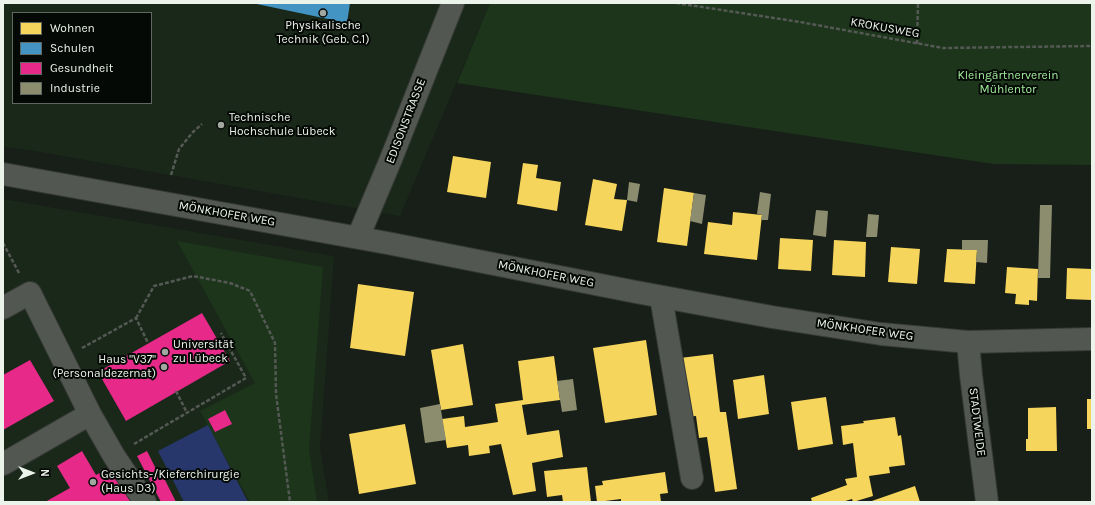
<!DOCTYPE html>
<html>
<head>
<meta charset="utf-8">
<style>
	body { margin:0 }
	#map { position:relative; width:1095px; height:505px; overflow:hidden; background:#181e18; font-family:Karla,sans-serif }
	canvas { display:block }
	.frame { position:absolute; inset:0; border:4px solid #ecf3eb; pointer-events:none }
	.legend { position:absolute; left:12px; top:12px; width:140px; height:92px; box-sizing:border-box; background:#050905; border:1px solid #616761; margin:0; padding:5px 7px; list-style:none; font-size:12px; color:#ecf3eb }
	.legend li { display:flex; align-items:center; gap:8px; height:20px }
	.legend b { width:20px; border:1px solid #616761 }
	.north { position:absolute; left:12px; top:453px; width:40px; height:40px; -webkit-text-stroke:3px #050905; paint-order:stroke; rotate:90deg; font-size:11px; font-weight:700; line-height:16px; text-align:center; color:#ecf3eb }
	.north::after { content:''; display:block; margin:auto; width:14px; height:18px; background:#ecf3eb; clip-path:polygon(50% 0,100% 100%,50% 72%,0 100%) }
</style>
</head>
<body>
<div id="map">
<canvas width="1095" height="505"></canvas>
<div class="frame"></div>
<ul class="legend">
<li><b style="height:11px;background:#f6d55c"></b>Wohnen</li>
<li><b style="height:11px;background:#4393c3"></b>Schulen</li>
<li><b style="height:11px;background:#e7298a"></b>Gesundheit</li>
<li><b style="height:11px;background:#8c8c6e"></b>Industrie</li>
</ul>
<div class="north">N</div>
</div>
<script>
const ctx = document.querySelector('canvas').getContext('2d');
ctx.lineJoin = 'round';
function fillPath(path, color) { ctx.fillStyle = color; ctx.fill(path, 'evenodd'); }
function strokePath(path, color, width, dash) { ctx.strokeStyle = color; ctx.lineWidth = width; ctx.lineCap = dash ? 'butt' : 'round'; ctx.setLineDash(dash || []); ctx.stroke(path); }
function label(font, color, halo, rows, align = 'center') {
  ctx.font = font + ' Karla,sans-serif'; ctx.lineWidth = 4; ctx.setLineDash([]); ctx.textBaseline = 'middle'; ctx.strokeStyle = halo; ctx.fillStyle = color; for (const [text, x, y, turn = 0] of rows) {
    ctx.save(); ctx.translate(x, y); ctx.rotate((+turn || 0) * Math.PI / 180); ctx.textAlign = isNaN(turn) ? turn : align; if (halo) ctx.strokeText(text, 0, 0); ctx.fillText(text, 0, 0); ctx.restore();
  }
}
const built = new Path2D(`
	M 3,3 L 490,3 L 400,216 L 29,150 L 3,147 ZM 13,13 L 151,13 L 151,103 L 13,103 Z
	M 3,199 L 334,256 L 320,448 L 329,502 L 3,502 Z`);
const green = new Path2D(`
	M 490,3 L 1092,3 L 1092,165 L 993,164 L 457,83 Z
	M 177,241 L 323,267 L 309,449 L 317,502 L 250,502 L 200,411 L 255,383 Z`);
const water = new Path2D(`
	M 208,425 L 248,502 L 184,502 L 158,451 Z`);
const homes = new Path2D(`
	M 453,156 L 491,162 L 486,198 L 447,192 Z
	M 523,163 L 538,165 L 536,178 L 561,182 L 557,211 L 517,204 Z
	M 593,179 L 617,184 L 614,199 L 627,200 L 622,231 L 585,225 Z
	M 664,188 L 694,193 L 687,246 L 657,242 Z
	M 733,212 L 762,215 L 757,260 L 704,254 L 708,222 L 732,225 Z
	M 780,238 L 813,240 L 811,271 L 778,269 Z
	M 834,240 L 866,242 L 865,277 L 832,275 Z
	M 891,247 L 920,249 L 917,284 L 888,282 Z
	M 947,249 L 977,250 L 975,284 L 944,282 Z
	M 1007,267 L 1038,269 L 1037,301 L 1029,300 L 1029,305 L 1015,304 L 1016,294 L 1005,293 Z
	M 1067,268 L 1092,269 L 1092,300 L 1066,299 Z
	M 358,284 L 414,292 L 405,356 L 350,348 Z
	M 646,340 L 657,415 L 605,423 L 593,348 Z
	M 463,344 L 473,405 L 441,410 L 431,350 Z
	M 713,354 L 720,412 L 726,412 L 737,489 L 715,492 L 707,437 L 699,438 L 696,416 L 687,417 L 680,358 Z
	M 554,356 L 560,400 L 522,405 L 527,435 L 559,430 L 563,457 L 532,463 L 536,491 L 513,495 L 501,444 L 489,446 L 490,453 L 469,456 L 468,445 L 447,448 L 442,419 L 464,416 L 465,427 L 498,422 L 495,404 L 523,400 L 518,361 Z
	M 764,375 L 769,414 L 738,419 L 733,380 Z
	M 826,397 L 833,444 L 798,450 L 791,402 Z
	M 1087,399 L 1092,399 L 1092,429 L 1087,429 Z
	M 1056,407 L 1057,451 L 1026,451 L 1026,439 L 1028,439 L 1028,408 Z
	M 895,417 L 898,436 L 901,435 L 905,465 L 889,467 L 890,473 L 869,476 L 873,496 L 853,502 L 852,499 L 842,502 L 812,502 L 811,498 L 847,485 L 845,479 L 857,477 L 853,443 L 843,445 L 841,426 L 864,423 L 863,421 Z
	M 405,424 L 416,484 L 359,494 L 349,434 Z
	M 587,467 L 591,502 L 563,502 L 562,495 L 547,497 L 544,471 Z
	M 665,472 L 668,493 L 660,494 L 661,502 L 621,502 L 621,499 L 597,502 L 595,486 L 603,485 L 602,481 Z
	M 915,486 L 920,502 L 869,502 Z`);
const schools = new Path2D(`
	M 252,3 L 350,3 L 347,23 Z`);
const health = new Path2D(`
	M 202,313 L 230,361 L 126,421 L 98,372 Z
	M 30,360 L 54,401 L 3,430 L 3,375 Z
	M 225,410 L 232,424 L 215,432 L 208,419 Z
	M 82,451 L 96,475 L 112,466 L 132,502 L 45,502 L 70,488 L 57,466 Z
	M 147,451 L 159,475 L 162,474 L 176,502 L 161,502 L 137,456 Z`);
const industry = new Path2D(`
	M 629,182 L 640,184 L 637,202 L 627,200 Z
	M 760,192 L 771,194 L 768,220 L 761,220 L 762,215 L 757,214 Z
	M 694,193 L 706,195 L 702,224 L 690,221 Z
	M 1040,205 L 1052,205 L 1050,278 L 1038,278 Z
	M 816,210 L 828,211 L 826,237 L 813,235 Z
	M 868,214 L 879,215 L 877,237 L 866,237 Z
	M 962,240 L 988,240 L 987,263 L 976,262 L 977,250 L 962,250 Z
	M 573,379 L 577,410 L 562,412 L 557,381 Z
	M 440,404 L 446,440 L 425,443 L 420,408 Z`);
const path = new Path2D(`
	M 676,3 L 800,22 L 943,48 L 1092,46
	M 917,44 L 918,3
	M 171,175 L 179,149 L 193,132 L 202,124
	M 3,243 L 19,273
	M 136,318 L 154,286 L 193,276 L 230,283 L 250,291 L 275,343 L 276,394 L 290,502
	M 82,348 L 136,318 L 148,343
	M 176,391 L 187,413
	M 134,444 L 246,378 L 221,333`);
const minor = new Path2D(`
	M 3,174 L 387,243 L 636,292 L 772,317 L 881,334 L 968,342 L 1092,339
	M 360,238 L 362,228 L 391,159 L 453,3
	M 661,297 L 692,478
	M 3,308 L 30,293 L 90,414 L 114,456 L 145,502
	M 968,342 L 971,375 L 987,502
	M 3,464 L 90,414`);
const markers = [
	[323,13,4,"#a2a8a1"],
	[221,125,4,"#a2a8a1"],
	[165,352,4,"#a2a8a1"],
	[164,367,4,"#a2a8a1"],
	[93,482,4,"#a2a8a1"]
];
const poiNames = [
	["Physikalische",323,26,"center"],
	["Technik (Geb. C.1)",323,40,"center"],
	["Technische",229,118],
	["Hochschule Lübeck",229,132],
	["Universität",173,345],
	["zu Lübeck",173,359],
	["Haus \"V37\"",156,360,"right"],
	["(Personaldezernat)",156,374,"right"],
	["Gesichts-/Kieferchirurgie",101,475],
	["(Haus D3)",101,489]
];
const streetNames = [
	["KROKUSWEG",885,28,10],
	["EDISONSTRASSE",406,121,-69],
	["MÖNKHOFER WEG",227,214,10],
	["MÖNKHOFER WEG",546,274,11],
	["MÖNKHOFER WEG",865,330,8],
	["STADTWEIDE",977,422,83]
];
const parkNames = [
	["Kleingärtnerverein",1008,76],
	["Mühlentor",1008,90]
];
fillPath(built, '#1a2819');
fillPath(green, '#1c351b');
fillPath(water, '#27376b');
fillPath(homes, '#f6d55c');
fillPath(schools, '#4393c3');
fillPath(health, '#e7298a');
fillPath(industry, '#8c8c6e');
strokePath(minor, '#363a36', 24);
strokePath(path, '#545954', 2.5, [4, 2]);
strokePath(minor, '#535752', 22);
for (const [x, y, r, color] of markers) { const dot = new Path2D(); dot.arc(x, y, r, 0, 2 * Math.PI); ctx.fillStyle = color; ctx.fill(dot); strokePath(dot, '#050905', 1.5); }
label('12px', '#ecf3eb', '#050905', poiNames, 'left');
label('12px', '#ecf3eb', '#050905', streetNames);
label('12px', '#a1eb9b', '#050905', parkNames);
</script>
</body>
</html>
